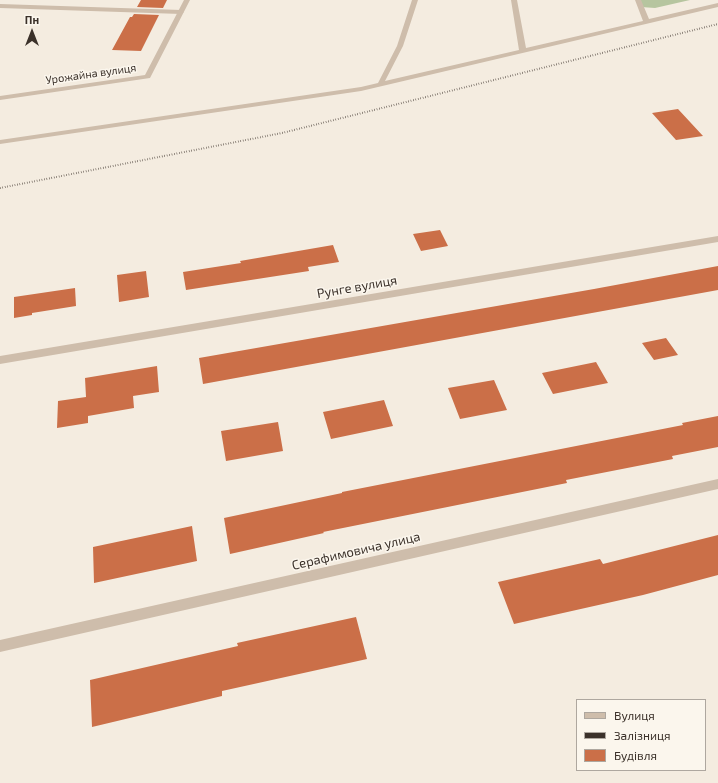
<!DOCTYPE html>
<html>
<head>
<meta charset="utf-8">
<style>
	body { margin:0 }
	#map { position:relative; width:718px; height:783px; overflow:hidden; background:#f4ece0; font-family:"Exo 2",sans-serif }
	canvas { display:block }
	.legend { position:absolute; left:576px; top:699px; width:130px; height:72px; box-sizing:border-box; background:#fbf6ed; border:1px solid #aea79f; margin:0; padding:5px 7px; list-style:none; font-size:12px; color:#3b312a }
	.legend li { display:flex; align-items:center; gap:8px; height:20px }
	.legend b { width:20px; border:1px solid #aea79f }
	.north { position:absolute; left:12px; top:12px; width:40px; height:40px; -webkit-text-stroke:3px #fbf6ed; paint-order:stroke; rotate:0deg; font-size:11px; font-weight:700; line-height:16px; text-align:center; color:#3b312a }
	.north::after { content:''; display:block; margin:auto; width:14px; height:18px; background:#3b312a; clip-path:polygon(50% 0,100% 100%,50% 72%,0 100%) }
</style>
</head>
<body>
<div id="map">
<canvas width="718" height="783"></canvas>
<ul class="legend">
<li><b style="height:5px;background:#cebdab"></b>Вулиця</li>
<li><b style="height:5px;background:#3b312a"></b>Залізниця</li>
<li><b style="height:11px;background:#cb6f48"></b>Будівля</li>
</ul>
<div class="north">Пн</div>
</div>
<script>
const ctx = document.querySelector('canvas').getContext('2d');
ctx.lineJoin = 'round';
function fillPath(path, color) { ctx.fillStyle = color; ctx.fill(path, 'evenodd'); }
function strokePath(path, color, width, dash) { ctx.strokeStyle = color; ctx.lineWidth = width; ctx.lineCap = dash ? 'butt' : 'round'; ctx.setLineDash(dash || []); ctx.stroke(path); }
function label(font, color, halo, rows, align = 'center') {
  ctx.font = font + ' "Exo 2",sans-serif'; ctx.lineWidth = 3; ctx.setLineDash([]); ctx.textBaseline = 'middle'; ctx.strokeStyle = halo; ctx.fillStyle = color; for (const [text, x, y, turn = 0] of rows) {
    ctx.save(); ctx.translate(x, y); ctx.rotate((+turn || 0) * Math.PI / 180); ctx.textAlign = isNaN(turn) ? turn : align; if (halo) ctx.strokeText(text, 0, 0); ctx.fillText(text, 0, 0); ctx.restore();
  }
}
const green = new Path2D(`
	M 639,0 L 690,0 L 655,8 L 641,7 Z`);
const building = new Path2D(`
	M 141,0 L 167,0 L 163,8 L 137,7 Z
	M 134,14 L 159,15 L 141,51 L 112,50 L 130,17 L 132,17 Z
	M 678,109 L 703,136 L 676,140 L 652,113 Z
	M 440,230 L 448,246 L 421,251 L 413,234 Z
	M 333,245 L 339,262 L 308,267 L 309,271 L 186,290 L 183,272 L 241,263 L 240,261 Z
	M 718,266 L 718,290 L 203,384 L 199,358 L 594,289 Z
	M 146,271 L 149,297 L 119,302 L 117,275 Z
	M 75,288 L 76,306 L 32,313 L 32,315 L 14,318 L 14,297 Z
	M 666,338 L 678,355 L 654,360 L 642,343 Z
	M 596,362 L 608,383 L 553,394 L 542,373 Z
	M 157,366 L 159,392 L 133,396 L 134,408 L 88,416 L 88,423 L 57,428 L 58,401 L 86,397 L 85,378 Z
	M 494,380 L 507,410 L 460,419 L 448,388 Z
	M 384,400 L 393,426 L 331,439 L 323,412 Z
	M 718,416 L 718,447 L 672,456 L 673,459 L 566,480 L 567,483 L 323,532 L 324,533 L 230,554 L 224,518 L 342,493 L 342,492 L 683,425 L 682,423 Z
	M 278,422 L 283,451 L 226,461 L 221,431 Z
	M 192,526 L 197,561 L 94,583 L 93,547 Z
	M 718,535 L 718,575 L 643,595 L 514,624 L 498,582 L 600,559 L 603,564 Z
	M 356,617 L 367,659 L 222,691 L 222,696 L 92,727 L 90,680 L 238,646 L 237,643 Z`);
const service = new Path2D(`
	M 0,4 L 181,10 L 184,12 L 181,14 L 0,8 Z`);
const minor = new Path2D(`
	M 184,0 L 190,0 L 150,78 L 0,100 L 0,96 L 145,75 Z
	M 412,0 L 418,0 L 403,46 L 385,81 L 519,50 L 511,0 L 517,0 L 526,48 L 643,21 L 635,0 L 641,0 L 649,19 L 718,3 L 718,7 L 361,91 L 0,144 L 0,140 L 361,87 L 378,83 L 397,46 Z
	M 718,236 L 718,242 L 0,364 L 0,356 Z
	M 718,479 L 718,489 L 0,652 L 0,640 Z`);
const rail = new Path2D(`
	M 0,188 L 282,133 L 718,24`);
const farStreetnames = [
	["Урожайна вулиця",91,74,-8]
];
const streetNames = [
	["Рунге вулиця",357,287,-10],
	["Серафимовича улица",356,551,-13]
];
fillPath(green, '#b6c59f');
fillPath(building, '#cb6f48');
fillPath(service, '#cebdab');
fillPath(minor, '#cebdab');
strokePath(rail, '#3b312a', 2, [0.5, 2]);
label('11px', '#3b312a', '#fbf6ed', farStreetnames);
label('13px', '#3b312a', '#fbf6ed', streetNames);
</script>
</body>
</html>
